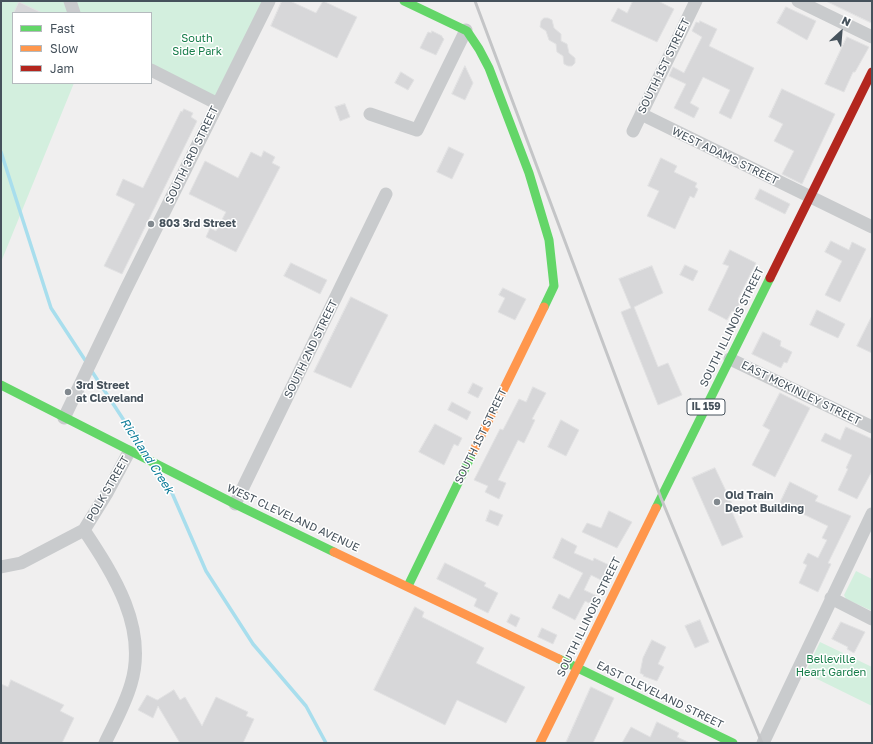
<!DOCTYPE html>
<html>
<head>
<meta charset="utf-8">
<style>
	body { margin:0 }
	#map { position:relative; width:873px; height:744px; overflow:hidden; background:#f0efef; font-family:"Golos Text",sans-serif }
	canvas { display:block }
	.frame { position:absolute; inset:0; border:2px solid #46525c; pointer-events:none }
	.legend { position:absolute; left:12px; top:12px; width:140px; height:72px; box-sizing:border-box; background:#fff; border:1px solid #b5babe; margin:0; padding:5px 7px; list-style:none; font-size:12px; color:#46525c }
	.legend li { display:flex; align-items:center; gap:8px; height:20px }
	.legend b { width:20px; border:1px solid #b5babe }
	.north { position:absolute; left:821px; top:12px; width:40px; height:40px; -webkit-text-stroke:3px #fff; paint-order:stroke; rotate:26deg; font-size:11px; font-weight:700; line-height:16px; text-align:center; color:#46525c }
	.north::after { content:''; display:block; margin:auto; width:14px; height:18px; background:#46525c; clip-path:polygon(50% 0,100% 100%,50% 72%,0 100%) }
</style>
</head>
<body>
<div id="map">
<canvas width="873" height="744"></canvas>
<div class="frame"></div>
<ul class="legend">
<li><b style="height:5px;background:#63d668"></b>Fast</li>
<li><b style="height:5px;background:#ff974d"></b>Slow</li>
<li><b style="height:5px;background:#b3261e"></b>Jam</li>
</ul>
<div class="north">N</div>
</div>
<script>
const ctx = document.querySelector('canvas').getContext('2d');
ctx.lineJoin = 'round';
function fillPath(path, color) { ctx.fillStyle = color; ctx.fill(path, 'evenodd'); }
function strokePath(path, color, width, dash) { ctx.strokeStyle = color; ctx.lineWidth = width; ctx.lineCap = dash ? 'butt' : 'round'; ctx.setLineDash(dash || []); ctx.stroke(path); }
function label(font, color, halo, rows, align = 'center') {
  ctx.font = font + ' "Golos Text",sans-serif'; ctx.lineWidth = 3; ctx.setLineDash([]); ctx.textBaseline = 'middle'; ctx.strokeStyle = halo; ctx.fillStyle = color; for (const [text, x, y, turn = 0] of rows) {
    ctx.save(); ctx.translate(x, y); ctx.rotate((+turn || 0) * Math.PI / 180); ctx.textAlign = isNaN(turn) ? turn : align; if (halo) ctx.strokeText(text, 0, 0); ctx.fillText(text, 0, 0); ctx.restore();
  }
}
const green = new Path2D(`
	M 1,1 L 266,1 L 218,104 L 151,71 L 151,13 L 13,13 L 13,83 L 74,83 L 1,262 Z
	M 856,571 L 872,579 L 872,611 L 846,599 L 844,595 Z
	M 820,642 L 872,667 L 872,706 L 805,673 Z`);
const stream = new Path2D(`
	M 1,152 L 51,308 L 87,363
	M 91,370 L 142,448
	M 159,474 L 172,493 L 206,571 L 253,644 L 306,706 L 326,743`);
const building = new Path2D(`
	M 282,1 L 290,1 L 316,13 L 323,1 L 357,17 L 337,58 L 271,26 Z
	M 633,1 L 658,1 L 674,9 L 657,42 L 611,21 L 618,8 L 627,13 Z
	M 826,1 L 872,1 L 872,23 Z
	M 19,2 L 42,13 L 14,13 Z
	M 786,7 L 816,21 L 807,40 L 777,23 Z
	M 544,18 L 548,18 L 552,20 L 554,28 L 561,34 L 561,41 L 567,44 L 569,53 L 575,58 L 575,63 L 572,66 L 568,66 L 564,64 L 563,56 L 557,52 L 556,44 L 549,40 L 546,31 L 540,27 L 541,21 Z
	M 700,21 L 717,29 L 709,46 L 754,68 L 731,119 L 719,113 L 730,90 L 703,77 L 690,103 L 699,108 L 694,118 L 674,108 L 686,84 L 669,76 L 673,67 L 684,73 L 702,37 L 692,31 L 696,22 L 699,23 Z
	M 432,31 L 442,36 L 442,37 L 444,39 L 436,55 L 420,48 L 428,32 L 431,33 Z
	M 847,37 L 869,47 L 855,72 L 853,72 L 844,92 L 825,84 Z
	M 465,66 L 473,83 L 465,100 L 452,94 Z
	M 401,72 L 414,80 L 408,90 L 395,83 Z
	M 782,89 L 835,114 L 802,184 L 782,174 L 794,151 L 774,141 L 783,124 L 769,117 Z
	M 345,104 L 350,117 L 340,121 L 335,107 Z
	M 184,109 L 193,113 L 191,117 L 197,121 L 122,274 L 104,266 L 135,204 L 116,195 L 123,179 L 143,188 L 181,111 L 182,112 Z
	M 449,147 L 464,154 L 452,179 L 437,172 Z
	M 264,151 L 275,157 L 272,163 L 280,167 L 236,252 L 206,237 L 210,228 L 216,231 L 226,212 L 189,194 L 205,161 L 238,178 L 251,152 L 261,157 Z
	M 661,158 L 677,166 L 674,172 L 697,183 L 695,187 L 698,189 L 694,198 L 690,196 L 675,229 L 647,216 L 659,191 L 648,186 Z
	M 760,189 L 790,204 L 785,214 L 755,199 Z
	M 831,241 L 849,250 L 852,242 L 866,249 L 840,302 L 825,295 L 842,261 L 825,252 Z
	M 730,250 L 756,263 L 738,299 L 741,301 L 735,313 L 732,311 L 727,320 L 708,310 L 729,266 L 723,264 Z
	M 291,263 L 327,280 L 320,294 L 284,276 Z
	M 685,265 L 698,271 L 693,281 L 680,275 Z
	M 652,266 L 663,293 L 634,307 L 658,367 L 668,363 L 682,395 L 658,405 L 621,312 L 631,308 L 619,279 Z
	M 503,288 L 526,299 L 515,320 L 498,312 L 505,298 L 499,295 Z
	M 351,297 L 388,315 L 351,388 L 314,372 Z
	M 817,310 L 845,324 L 838,338 L 810,325 Z
	M 872,316 L 872,353 L 857,346 Z
	M 763,332 L 781,341 L 780,346 L 792,352 L 787,363 L 784,362 L 781,368 L 752,354 Z
	M 473,383 L 483,388 L 478,398 L 468,393 Z
	M 533,387 L 546,393 L 532,419 L 535,420 L 524,443 L 518,440 L 498,480 L 506,483 L 499,499 L 485,492 L 488,486 L 474,480 L 500,429 L 503,430 L 519,399 L 526,402 Z
	M 780,393 L 810,408 L 775,477 L 752,465 L 770,430 L 763,426 Z
	M 452,402 L 471,412 L 467,420 L 448,410 Z
	M 561,420 L 579,430 L 566,456 L 548,447 Z
	M 435,424 L 462,438 L 458,446 L 454,444 L 444,465 L 419,452 Z
	M 846,427 L 872,439 L 872,471 L 857,499 L 838,490 L 848,469 L 846,468 L 852,455 L 821,441 L 825,433 L 840,440 Z
	M 715,468 L 735,510 L 732,512 L 743,537 L 722,546 L 692,478 Z
	M 790,482 L 818,496 L 815,501 L 851,516 L 828,563 L 831,564 L 818,592 L 799,583 L 807,565 L 803,563 L 808,553 L 818,558 L 827,540 L 822,538 L 828,526 L 780,503 Z
	M 490,510 L 503,515 L 498,526 L 486,521 Z
	M 609,511 L 632,522 L 617,548 L 582,532 L 587,523 L 601,528 Z
	M 562,538 L 577,546 L 574,553 L 593,561 L 594,558 L 609,565 L 603,581 L 591,575 L 584,590 L 597,596 L 593,605 L 585,601 L 575,620 L 552,608 L 559,594 L 569,599 L 583,573 L 553,558 Z
	M 445,563 L 486,583 L 484,586 L 498,593 L 488,613 L 474,606 L 477,599 L 437,579 Z
	M 415,607 L 424,612 L 422,617 L 484,648 L 476,663 L 525,687 L 506,723 L 457,700 L 445,725 L 374,690 Z
	M 511,614 L 520,618 L 516,627 L 507,622 Z
	M 700,620 L 709,642 L 695,648 L 685,626 Z
	M 841,622 L 865,632 L 854,653 L 847,649 L 848,647 L 832,639 Z
	M 542,628 L 557,635 L 553,644 L 538,637 Z
	M 652,640 L 666,647 L 658,664 L 664,667 L 657,681 L 643,676 L 644,675 L 640,673 L 643,658 Z
	M 11,680 L 64,705 L 60,711 L 74,718 L 62,743 L 1,743 L 1,684 L 8,687 Z
	M 591,687 L 614,698 L 593,743 L 566,743 Z
	M 174,690 L 180,700 L 185,697 L 202,726 L 216,697 L 248,712 L 246,716 L 254,719 L 243,743 L 180,743 L 158,706 L 153,718 L 138,710 L 147,695 L 157,700 Z
	M 657,722 L 679,733 L 677,737 L 690,743 L 622,743 L 631,727 L 650,737 Z`);
const street = new Path2D(`
	M 70,1 L 74,13
	M 798,1 L 872,37
	M 151,70 L 218,104
	M 370,114 L 417,130 L 466,30
	M 641,114 L 872,227
	M 633,131 L 696,1
	M 730,359 L 872,427
	M 64,418 L 126,289 L 269,1
	M 235,504 L 386,194
	M 84,530 C 114,575 148,628 131,684 C 125,705 114,724 105,743
	M 1,567 L 21,563 L 84,530 L 107,493 L 129,452
	M 831,598 L 872,619
	M 763,743 L 872,514`);
const fast = new Path2D(`
	M 404,1 L 467,31 L 479,49 L 489,68 L 529,173 L 549,240 L 554,286 L 544,307
	M 1,385 L 235,504 L 334,552
	M 656,508 L 770,278
	M 408,586 L 473,452
	M 559,659 L 733,743`);
const slow = new Path2D(`
	M 473,452 L 544,307
	M 334,552 L 559,659
	M 540,743 L 656,508`);
const jam = new Path2D(`
	M 770,278 L 872,72`);
const rail = new Path2D(`
	M 475,1 L 661,498 L 762,743`);
const markers = [
	[151,224,4,"#82898f"],
	[68,392,4,"#82898f"],
	[717,502,4,"#82898f"]
];
const shields = [
	[706,407,38]
];
const shieldNames = [
	["IL 159",706,407]
];
const parkNames = [
	["South",197,39],
	["Side Park",197,52],
	["Belleville",831,660],
	["Heart Garden",831,673]
];
const streetNames = [
	["SOUTH 1ST STREET",664,66,-64],
	["SOUTH 3RD STREET",192,155,-64],
	["WEST ADAMS STREET",725,156,26],
	["SOUTH ILLINOIS STREET",732,327,-64],
	["SOUTH 2ND STREET",311,349,-64],
	["EAST MCKINLEY STREET",801,393,26],
	["SOUTH 1ST STREET",481,436,-64],
	["POLK STREET",108,489,-60],
	["WEST CLEVELAND AVENUE",293,518,25],
	["SOUTH ILLINOIS STREET",589,617,-64],
	["EAST CLEVELAND STREET",660,695,26]
];
const poiNames = [
	["803 3rd Street",159,224],
	["3rd Street",76,386],
	["at Cleveland",76,399],
	["Old Train",725,496],
	["Depot Building",725,509]
];
const waterNames = [
	["Richland Creek",147,456,57]
];
fillPath(green, '#d3efde');
strokePath(stream, '#a8deed', 3.5);
fillPath(building, '#d7d7d9');
strokePath(building, '#e1e1e2', 1);
strokePath(street, '#c9cbcd', 13);
strokePath(fast, '#63d668', 9);
strokePath(slow, '#ff974d', 9);
strokePath(jam, '#b3261e', 9);
strokePath(rail, '#c4c5c7', 3);
for (const [x, y, r, color] of markers) { const dot = new Path2D(); dot.arc(x, y, r, 0, 2 * Math.PI); ctx.fillStyle = color; ctx.fill(dot); strokePath(dot, '#fff', 1.5); }
for (const [x, y, w] of shields) { const box = new Path2D(); box.roundRect(x - w / 2, y - 8, w, 16, 3); ctx.fillStyle = '#fff'; ctx.fill(box); strokePath(box, '#46525c', 1); }
label('bold 10px', '#46525c', null, shieldNames);
label('11px', '#177d4a', '#fff', parkNames);
label('11px', '#46525c', '#fff', streetNames);
label('bold 11px', '#46525c', '#fff', poiNames, 'left');
label('italic 12px', '#0c7c99', '#fff', waterNames);
</script>
</body>
</html>
